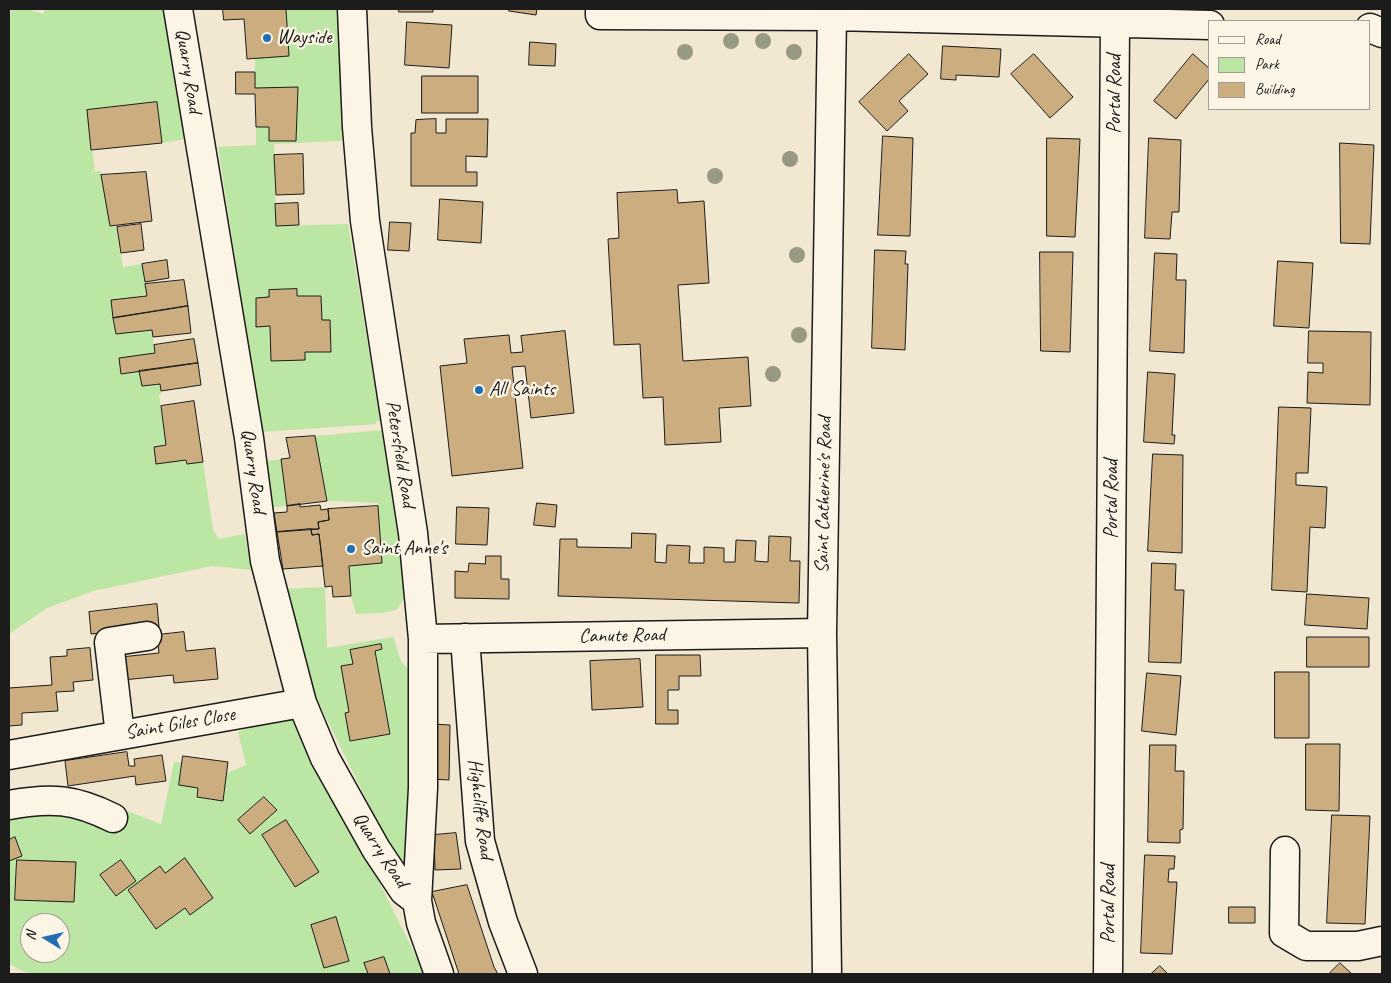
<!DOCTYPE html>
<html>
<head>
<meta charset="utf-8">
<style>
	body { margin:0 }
	#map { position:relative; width:1391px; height:983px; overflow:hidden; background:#f2e7d1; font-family:Caveat,sans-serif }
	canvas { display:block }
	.frame { position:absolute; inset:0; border:10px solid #1c1c1c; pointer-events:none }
	.legend { position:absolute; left:1208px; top:20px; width:162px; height:90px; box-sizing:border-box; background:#fcf5e5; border:1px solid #a29e95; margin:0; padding:6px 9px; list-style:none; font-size:15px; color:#1c1c1c }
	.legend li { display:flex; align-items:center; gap:10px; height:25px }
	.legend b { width:25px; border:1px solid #a29e95 }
	.north { position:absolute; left:20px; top:913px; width:50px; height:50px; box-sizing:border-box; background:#fcf5e5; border:1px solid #a29e95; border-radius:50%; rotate:279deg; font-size:14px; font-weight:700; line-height:20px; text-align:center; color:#1c1c1c }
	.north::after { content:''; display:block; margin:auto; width:18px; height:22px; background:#1f6fb2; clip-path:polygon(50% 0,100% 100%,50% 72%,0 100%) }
</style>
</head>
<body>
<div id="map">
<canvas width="1391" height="983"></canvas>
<div class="frame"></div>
<ul class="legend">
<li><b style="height:6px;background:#fcf5e5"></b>Road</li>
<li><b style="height:14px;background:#bce6a3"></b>Park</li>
<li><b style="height:14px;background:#ccad80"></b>Building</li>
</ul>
<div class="north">N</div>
</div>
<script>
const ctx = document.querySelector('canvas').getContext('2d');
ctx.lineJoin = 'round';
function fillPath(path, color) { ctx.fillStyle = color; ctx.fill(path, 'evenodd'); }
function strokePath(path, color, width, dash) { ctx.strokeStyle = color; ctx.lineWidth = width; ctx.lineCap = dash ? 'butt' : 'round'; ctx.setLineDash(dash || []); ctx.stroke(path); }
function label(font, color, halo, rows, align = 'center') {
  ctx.font = font + ' Caveat,sans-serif'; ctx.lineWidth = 4.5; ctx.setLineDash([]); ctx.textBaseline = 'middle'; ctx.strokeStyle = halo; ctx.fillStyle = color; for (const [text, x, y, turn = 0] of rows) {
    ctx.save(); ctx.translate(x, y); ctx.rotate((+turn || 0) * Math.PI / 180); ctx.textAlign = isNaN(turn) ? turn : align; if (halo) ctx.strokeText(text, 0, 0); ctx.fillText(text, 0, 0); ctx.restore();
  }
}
const green = new Path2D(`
	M 12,9 L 28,9 L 43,14 L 45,9 L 164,9 L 185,139 L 162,143 L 87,111 L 95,171 L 87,173 L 101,171 L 110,226 L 117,227 L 123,267 L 142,264 L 147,296 L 111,300 L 116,334 L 152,330 L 155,353 L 122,374 L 139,371 L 142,386 L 160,384 L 162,394 L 159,395 L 166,445 L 154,447 L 156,464 L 186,460 L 187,464 L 203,462 L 213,530 L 219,539 L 245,534 L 251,570 L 212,566 L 93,591 L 47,608 L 9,634 L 9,20 Z
	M 286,9 L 340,9 L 342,141 L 274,144 L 276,226 L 348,224 L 381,422 L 376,421 L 376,424 L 262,432 L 218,147 L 256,145 L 256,127 L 269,127 L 269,141 L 296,141 L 298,87 L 255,88 L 255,58 L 289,56 Z
	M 383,430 L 395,503 L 404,599 L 396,610 L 381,613 L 356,614 L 351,596 L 349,566 L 382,563 L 378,503 L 327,501 L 315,436 Z
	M 281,459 L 287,506 L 273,507 L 267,461 Z
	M 325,587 L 327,648 L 393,637 C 399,651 397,662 411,671 L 415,713 L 408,864 L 405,868 L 399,866 L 313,691 L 283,589 Z
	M 287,715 L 301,718 L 347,825 L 375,874 L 425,974 L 29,974 L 9,964 L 9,815 L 31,810 L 82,816 L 106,830 L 117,807 L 161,824 L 174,762 L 182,763 L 198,788 L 197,797 L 222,801 L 227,773 L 246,765 L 238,732 ZM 30,923 L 60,923 L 60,953 L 30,953 Z`);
const building = new Path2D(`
	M 223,9 L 286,9 L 289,56 L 247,59 L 244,19 L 224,20 Z
	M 399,9 L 433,9 L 433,12 L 399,12 Z
	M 509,9 L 537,9 L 536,15 L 509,11 Z
	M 407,22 L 452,25 L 449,68 L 405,65 Z
	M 530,42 L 556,44 L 555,66 L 529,65 Z
	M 943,46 L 1001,49 L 999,77 L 956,75 L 956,80 L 941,79 Z
	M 909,54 L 928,74 L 899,101 L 908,111 L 887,131 L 859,102 Z
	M 1034,54 L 1073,97 L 1050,118 L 1011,74 Z
	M 1193,54 L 1210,69 L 1210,78 L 1176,119 L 1154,101 Z
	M 236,72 L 255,72 L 255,88 L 298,87 L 296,141 L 269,141 L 269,127 L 256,127 L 255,94 L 236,94 Z
	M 422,76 L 478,76 L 478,113 L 422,113 Z
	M 157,102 L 162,143 L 91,150 L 87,110 Z
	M 436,119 L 436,133 L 446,133 L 446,119 L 488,119 L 487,157 L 466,156 L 466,172 L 477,172 L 477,186 L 411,186 L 411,133 L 415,133 L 416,120 Z
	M 883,136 L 913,138 L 910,236 L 878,235 Z
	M 1047,138 L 1080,139 L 1075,237 L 1047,236 Z
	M 1149,138 L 1181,140 L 1179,212 L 1172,212 L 1170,239 L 1145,238 Z
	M 1340,143 L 1374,145 L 1370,244 L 1341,243 Z
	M 303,154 L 304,194 L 276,195 L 274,155 Z
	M 146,172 L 152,221 L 110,226 L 101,175 Z
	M 677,190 L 678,203 L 704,201 L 709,283 L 678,285 L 683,361 L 748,357 L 751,406 L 719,408 L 721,442 L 665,445 L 663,397 L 643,398 L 640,344 L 614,345 L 608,239 L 619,238 L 617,193 Z
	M 440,199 L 483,202 L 481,243 L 438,240 Z
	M 298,203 L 299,225 L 276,226 L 275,204 Z
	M 390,222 L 411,223 L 409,251 L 388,250 Z
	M 141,224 L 144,250 L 121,253 L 117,227 Z
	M 875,250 L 906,251 L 905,264 L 908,264 L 905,350 L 872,348 Z
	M 1040,252 L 1073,252 L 1070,352 L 1041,351 Z
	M 1155,253 L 1177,254 L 1176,280 L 1186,280 L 1184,353 L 1150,351 Z
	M 167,260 L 169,278 L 145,282 L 142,264 Z
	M 1278,261 L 1313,263 L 1309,328 L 1274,326 Z
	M 184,280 L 188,306 L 113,318 L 111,300 L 147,296 L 145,284 Z
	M 297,289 L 297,296 L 321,296 L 322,320 L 330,320 L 331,352 L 305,352 L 305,360 L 271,361 L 270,326 L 256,327 L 256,298 L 269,297 L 269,290 Z
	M 188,306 L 191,333 L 153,337 L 152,330 L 116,334 L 113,318 Z
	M 565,331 L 574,413 L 531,418 L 525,366 L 512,367 L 523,468 L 452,476 L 440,366 L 467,363 L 464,339 L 509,335 L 511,353 L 523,352 L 521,336 Z
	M 1309,331 L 1371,332 L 1370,405 L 1307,403 L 1308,372 L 1323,373 L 1323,363 L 1308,363 Z
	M 194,339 L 198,363 L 121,374 L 119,358 L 155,353 L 154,345 Z
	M 198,363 L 201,385 L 161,391 L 160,384 L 142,386 L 139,371 Z
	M 1148,372 L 1175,374 L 1172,435 L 1175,435 L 1174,444 L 1144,442 Z
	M 194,401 L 203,462 L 187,464 L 186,460 L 156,464 L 154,447 L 166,445 L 161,406 Z
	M 1279,407 L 1311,408 L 1308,473 L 1296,473 L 1296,485 L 1327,487 L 1325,528 L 1310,527 L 1307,592 L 1272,590 Z
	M 315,436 L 327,501 L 287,506 L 281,459 L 290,458 L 286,438 Z
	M 1153,454 L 1183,455 L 1182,553 L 1148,551 Z
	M 537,503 L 557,505 L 555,527 L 534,525 Z
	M 300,504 L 300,507 L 320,505 L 321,510 L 328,509 L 329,520 L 318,522 L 319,529 L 277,532 L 274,513 L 287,512 L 287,506 Z
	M 378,506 L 382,563 L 349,566 L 351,596 L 333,597 L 332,586 L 325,587 L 319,534 L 312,535 L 311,529 L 319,529 L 318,522 L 329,520 L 328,509 Z
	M 457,507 L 489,508 L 487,545 L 456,544 Z
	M 311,529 L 312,535 L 319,534 L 323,566 L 283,569 L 277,532 Z
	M 632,533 L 656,534 L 655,562 L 666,563 L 667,545 L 690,546 L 689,563 L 704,563 L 704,547 L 724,548 L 724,562 L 735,562 L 736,540 L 756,541 L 755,561 L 768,562 L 769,536 L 791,537 L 790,561 L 800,561 L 799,603 L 558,596 L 560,539 L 577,539 L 577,547 L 631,548 Z
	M 486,556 L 501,556 L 501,579 L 509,579 L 509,599 L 455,598 L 455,571 L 468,572 L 469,563 L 485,564 Z
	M 1152,563 L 1176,564 L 1175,590 L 1184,590 L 1181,663 L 1149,662 Z
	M 1307,594 L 1369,598 L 1367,629 L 1305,625 Z
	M 157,604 L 159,627 L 91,634 L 89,612 Z
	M 184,632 L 186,651 L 215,648 L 218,679 L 174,683 L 173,675 L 123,680 L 121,657 L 159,653 L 157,635 Z
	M 1307,637 L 1369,637 L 1369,667 L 1307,667 Z
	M 381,644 L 382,649 L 375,651 L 390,734 L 350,741 L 345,713 L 349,712 L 341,666 L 353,664 L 350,650 Z
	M 90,648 L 93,680 L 73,682 L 74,691 L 56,692 L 58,711 L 22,713 L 22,725 L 9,726 L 9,688 L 52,685 L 50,657 L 67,656 L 67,650 Z
	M 656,655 L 700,655 L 701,676 L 679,676 L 679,690 L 668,690 L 668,710 L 678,710 L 678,724 L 656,724 Z
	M 640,659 L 643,707 L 592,710 L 590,661 Z
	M 1275,672 L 1309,672 L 1309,738 L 1275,738 Z
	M 1147,673 L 1181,676 L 1176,735 L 1142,731 Z
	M 432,724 L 450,725 L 449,780 L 430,779 Z
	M 1306,744 L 1340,744 L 1339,811 L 1306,810 Z
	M 1150,745 L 1176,745 L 1175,771 L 1184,771 L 1183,829 L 1180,830 L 1180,843 L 1148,842 Z
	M 127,752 L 129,766 L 135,766 L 134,759 L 162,755 L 166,781 L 136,785 L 135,776 L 68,786 L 65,761 Z
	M 183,756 L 228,762 L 223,801 L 197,797 L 198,788 L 179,785 Z
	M 264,797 L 277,810 L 250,834 L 238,820 Z
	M 1332,815 L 1370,816 L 1365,924 L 1327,923 Z
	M 286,820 L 319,872 L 295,887 L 262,835 Z
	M 456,833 L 461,869 L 435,870 L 434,835 Z
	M 15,837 L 22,856 L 9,861 L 9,840 Z
	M 1145,855 L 1175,856 L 1174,869 L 1169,869 L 1168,882 L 1177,882 L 1172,954 L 1141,953 Z
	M 185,858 L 213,898 L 190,915 L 185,908 L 156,929 L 128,890 L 160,866 L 165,873 Z
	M 17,860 L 76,862 L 74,902 L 15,900 Z
	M 121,860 L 136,881 L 116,896 L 100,875 Z
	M 467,885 L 494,967 L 498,974 L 459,974 L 432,892 Z
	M 1229,907 L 1255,907 L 1255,923 L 1229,923 Z
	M 336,917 L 349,961 L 324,968 L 311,925 Z
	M 384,957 L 390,974 L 368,974 L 364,963 Z
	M 1340,963 L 1352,974 L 1329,974 Z
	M 1160,966 L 1168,974 L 1151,974 Z`);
const minor = new Path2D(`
	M 178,9 L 249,438 L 265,561 L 302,703 L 325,758 L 376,849 L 404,891 L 417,901
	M 352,9 L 357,127 L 365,221 L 413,533 L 423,639 L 423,788 L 417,901 L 421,923 L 439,974
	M 600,9 L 600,15 L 832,16 L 1210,25
	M 1370,28 L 1382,33
	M 465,638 L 480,841 L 503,922 L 523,974
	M 423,639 L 822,633
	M 120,735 L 109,642 L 147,636
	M 9,755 L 302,703
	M 9,805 C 51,797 75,799 113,818
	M 1285,851 L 1284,933 L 1306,946 L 1358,946 L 1382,941
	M 827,974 L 822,633 L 832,16
	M 1108,974 L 1115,23`);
const trees = [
	[731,41],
	[763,41],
	[685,52],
	[794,52],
	[790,159],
	[715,176],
	[797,255],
	[799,335],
	[773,374]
];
const markers = [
	[267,38,5,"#1f6fb2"],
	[479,390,5,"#1f6fb2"],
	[351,549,5,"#1f6fb2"]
];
const poiNames = [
	["Wayside",277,38],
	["All Saints",489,390],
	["Saint Anne's",361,549]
];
const streetNames = [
	["Quarry Road",188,71,81],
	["Portal Road",1115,94,-90],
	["Petersfield Road",400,454,81],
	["Quarry Road",253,471,82],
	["Saint Catherine's Road",824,495,-89],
	["Portal Road",1112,499,-90],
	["Canute Road",622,636,-1],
	["Saint Giles Close",180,724,-10],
	["Highcliffe Road",480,809,83],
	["Quarry Road",380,850,57],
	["Portal Road",1109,904,-90]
];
fillPath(green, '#bce6a3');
fillPath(building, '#ccad80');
strokePath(building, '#1c1c1c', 1);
strokePath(minor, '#1c1c1c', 31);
strokePath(minor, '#fcf5e5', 28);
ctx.fillStyle = '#979983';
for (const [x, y] of trees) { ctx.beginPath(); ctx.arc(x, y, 8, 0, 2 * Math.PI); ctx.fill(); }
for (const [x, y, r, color] of markers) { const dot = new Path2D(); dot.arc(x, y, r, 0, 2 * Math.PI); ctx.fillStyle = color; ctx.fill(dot); strokePath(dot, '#fcf5e5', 2); }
label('20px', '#1c1c1c', '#fcf5e5', poiNames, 'left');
label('20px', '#1c1c1c', '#fcf5e5', streetNames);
</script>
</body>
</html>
